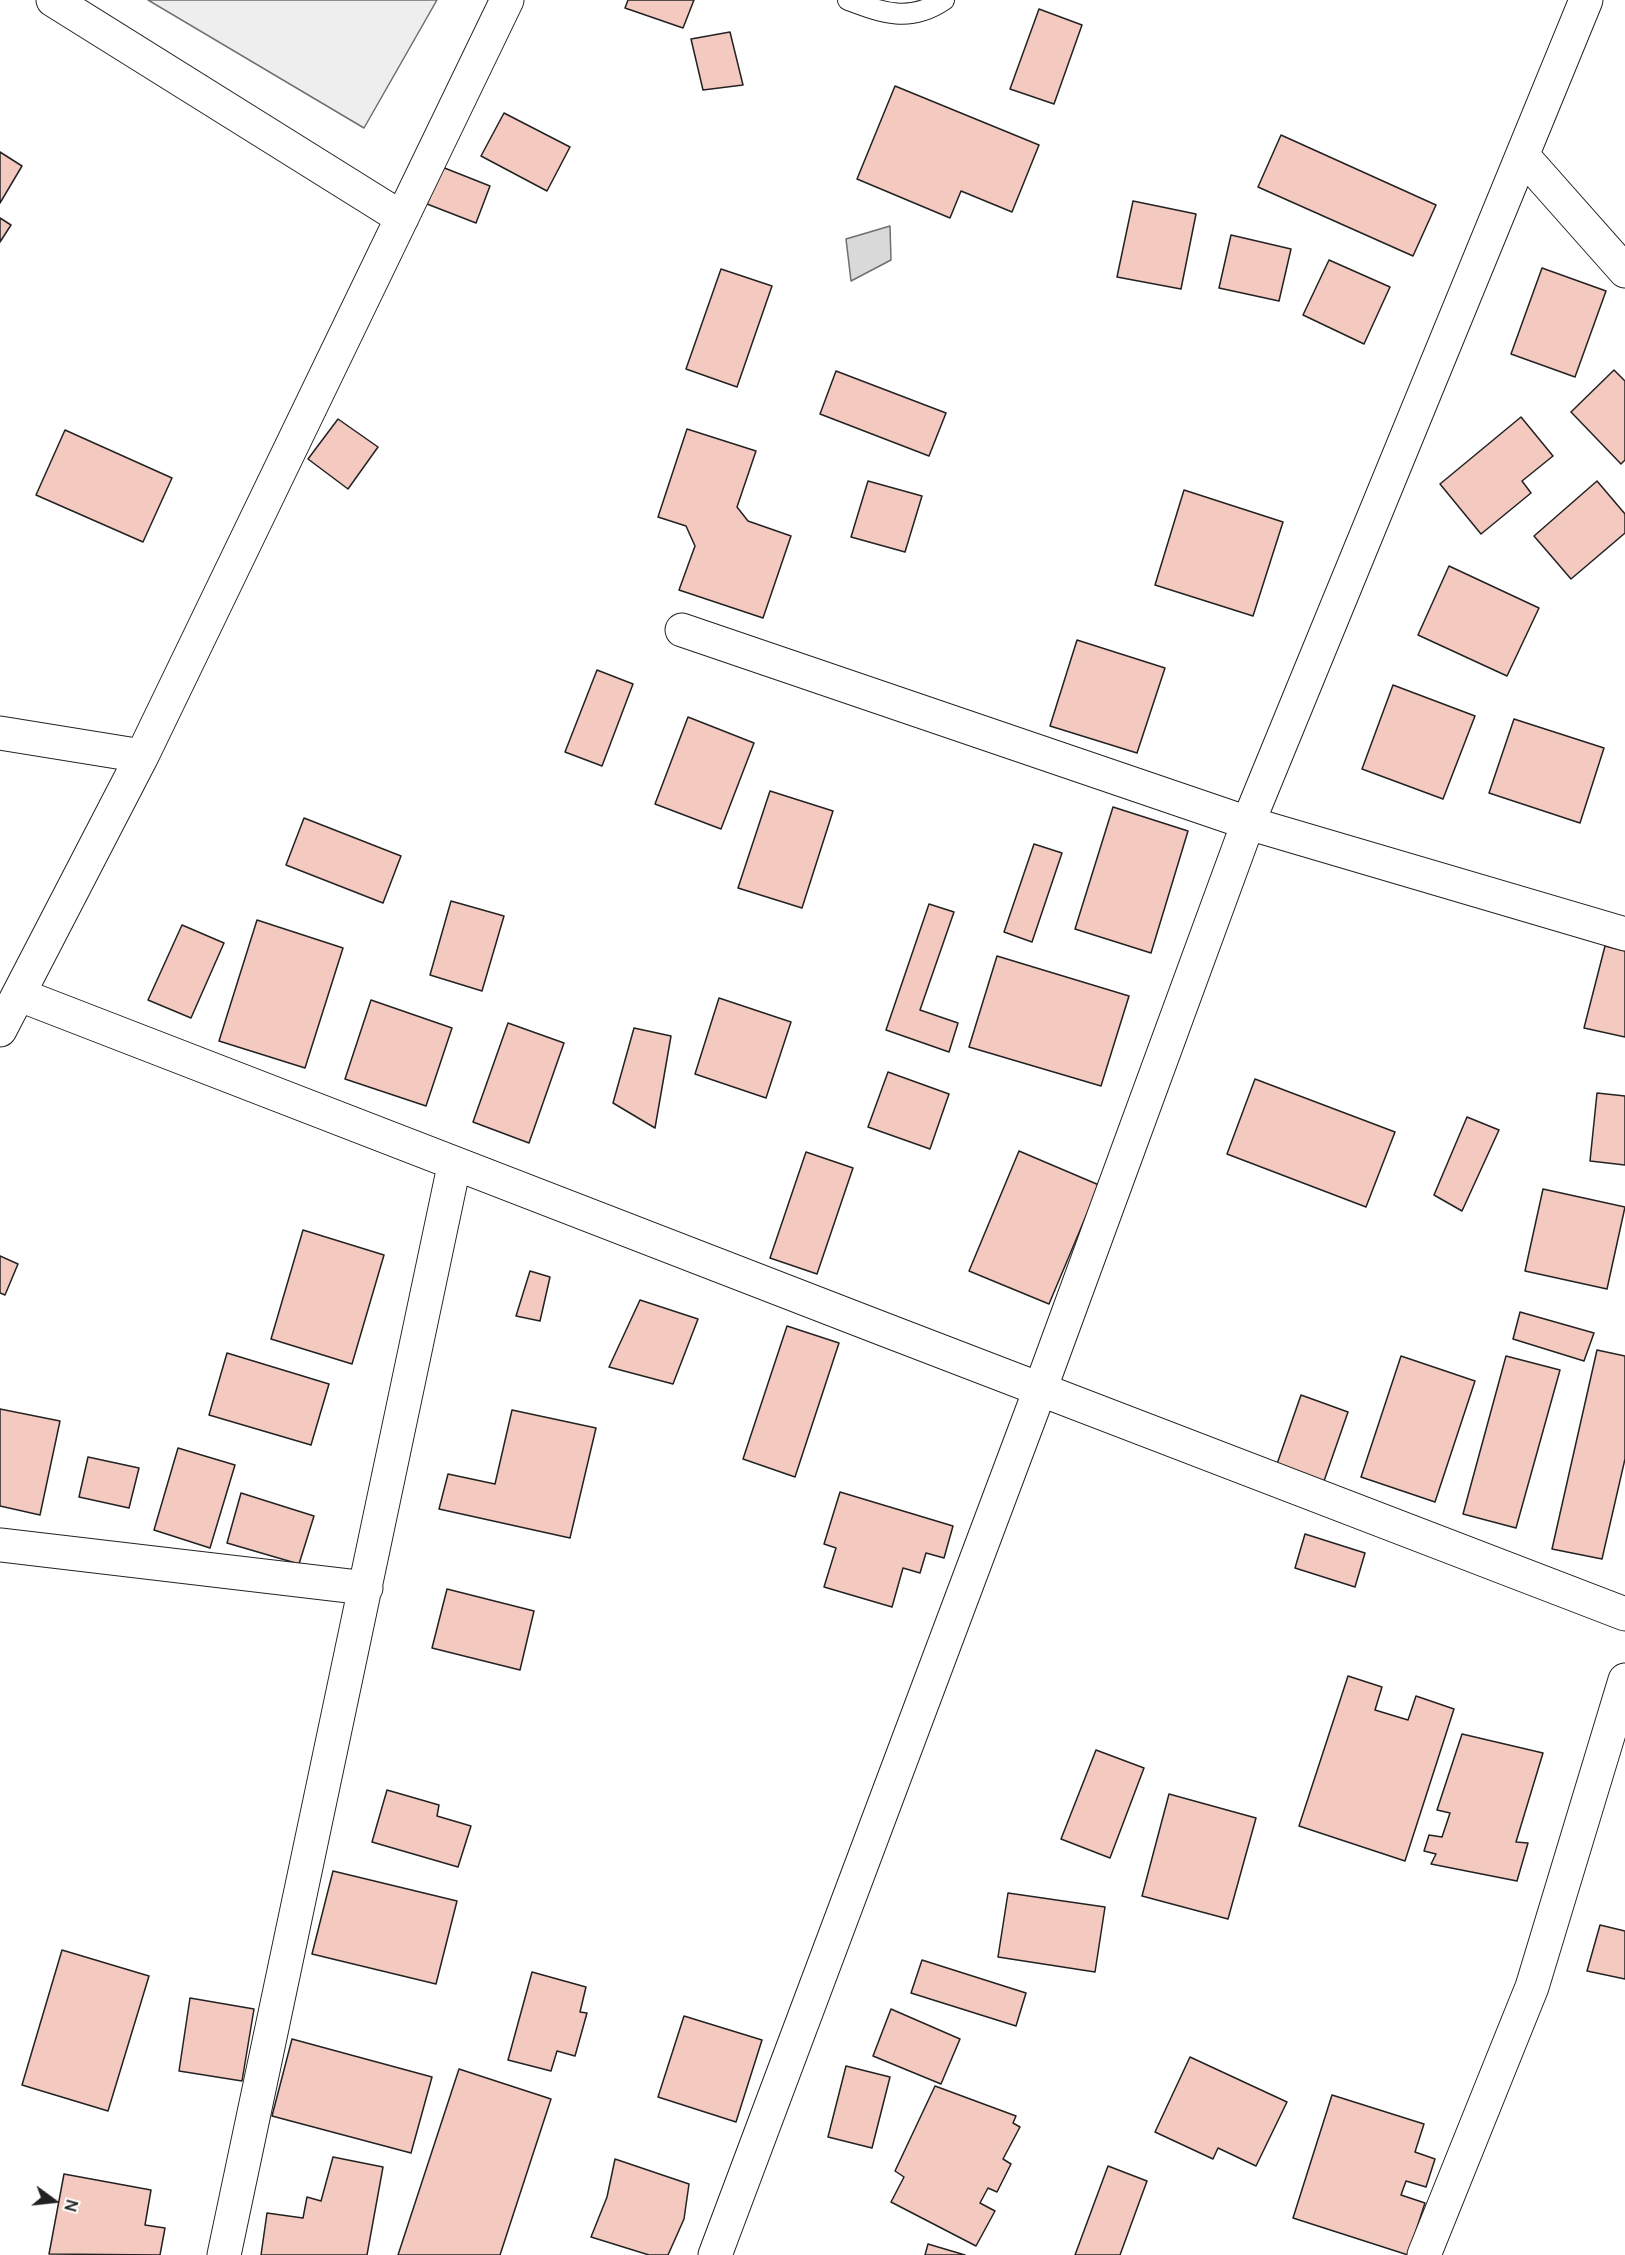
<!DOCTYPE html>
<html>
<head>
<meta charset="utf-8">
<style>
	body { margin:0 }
	#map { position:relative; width:1625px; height:2255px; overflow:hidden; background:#fff; font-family:Manrope,sans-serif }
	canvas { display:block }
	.north { position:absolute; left:24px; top:2171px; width:60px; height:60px; -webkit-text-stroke:4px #fff; paint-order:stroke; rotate:105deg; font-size:16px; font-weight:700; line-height:24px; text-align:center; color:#222 }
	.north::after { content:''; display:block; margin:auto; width:21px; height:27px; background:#222; clip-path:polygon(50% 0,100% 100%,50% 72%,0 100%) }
</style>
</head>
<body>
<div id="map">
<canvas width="1625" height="2255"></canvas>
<div class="north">N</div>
</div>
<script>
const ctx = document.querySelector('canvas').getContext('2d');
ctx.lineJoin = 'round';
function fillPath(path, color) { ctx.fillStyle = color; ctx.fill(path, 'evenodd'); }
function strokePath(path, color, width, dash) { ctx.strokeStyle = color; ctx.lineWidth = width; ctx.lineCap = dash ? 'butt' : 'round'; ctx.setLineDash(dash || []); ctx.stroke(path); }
const green = new Path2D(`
	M 148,0 L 437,0 L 364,128 Z`);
const water = new Path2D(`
	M 890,226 L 891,260 L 851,281 L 846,239 Z`);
const building = new Path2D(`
	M 628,0 L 694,0 L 683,28 L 625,8 Z
	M 1039,9 L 1082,25 L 1054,104 L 1010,89 Z
	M 730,32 L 743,85 L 703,90 L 691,39 Z
	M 895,86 L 1039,145 L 1012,212 L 961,191 L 950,218 L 857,179 Z
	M 504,113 L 570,147 L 547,191 L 481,156 Z
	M 1281,135 L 1436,205 L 1413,256 L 1258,187 Z
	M 0,152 L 22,166 L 0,203 Z
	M 442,167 L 490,186 L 476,223 L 427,204 Z
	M 1133,201 L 1196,214 L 1181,289 L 1117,277 Z
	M 0,218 L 11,225 L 0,242 Z
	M 1231,235 L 1291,249 L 1279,301 L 1219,288 Z
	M 1329,260 L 1390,287 L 1364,344 L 1303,315 Z
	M 1542,268 L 1606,291 L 1575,377 L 1511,354 Z
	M 721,269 L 772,286 L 737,387 L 686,369 Z
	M 1614,370 L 1625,381 L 1625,460 L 1621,464 L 1571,412 Z
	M 836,371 L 946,413 L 929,456 L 820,414 Z
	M 1521,417 L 1553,456 L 1522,481 L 1531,493 L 1481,534 L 1440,484 Z
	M 338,419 L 378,447 L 348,489 L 308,459 Z
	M 687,429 L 756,451 L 737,507 L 748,521 L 791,536 L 763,618 L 679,590 L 695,546 L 686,526 L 658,517 Z
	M 65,430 L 172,478 L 143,542 L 36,495 Z
	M 868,481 L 922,496 L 905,552 L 851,537 Z
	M 1597,481 L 1625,514 L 1625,533 L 1571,579 L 1534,536 Z
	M 1184,490 L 1283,522 L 1253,616 L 1155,585 Z
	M 1449,566 L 1539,608 L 1507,676 L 1418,635 Z
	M 1077,640 L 1165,668 L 1137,753 L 1050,726 Z
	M 597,670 L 633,684 L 602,766 L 565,752 Z
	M 1393,685 L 1475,716 L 1443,799 L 1362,769 Z
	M 688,717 L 754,743 L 721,829 L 655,804 Z
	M 1514,719 L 1604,748 L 1580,823 L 1489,793 Z
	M 770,791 L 833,811 L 802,908 L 738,888 Z
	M 1113,807 L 1188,831 L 1151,953 L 1075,929 Z
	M 304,818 L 401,856 L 383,903 L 286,865 Z
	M 1034,844 L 1062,853 L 1032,942 L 1004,932 Z
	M 451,901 L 504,916 L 482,991 L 430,975 Z
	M 929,904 L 954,912 L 920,1010 L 958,1023 L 949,1052 L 886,1030 Z
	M 257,920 L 343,948 L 305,1068 L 219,1041 Z
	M 182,925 L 224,943 L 191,1018 L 148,1000 Z
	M 1605,946 L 1625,951 L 1625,1037 L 1584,1028 Z
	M 997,956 L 1129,996 L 1101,1086 L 969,1047 Z
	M 719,998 L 791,1022 L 766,1098 L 695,1074 Z
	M 371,1000 L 452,1028 L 426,1106 L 345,1079 Z
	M 508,1023 L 564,1043 L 529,1143 L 473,1122 Z
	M 634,1028 L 671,1036 L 655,1128 L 613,1103 Z
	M 888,1072 L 949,1094 L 930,1149 L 868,1127 Z
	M 1255,1079 L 1395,1132 L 1366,1207 L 1227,1154 Z
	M 1597,1093 L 1625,1096 L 1625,1165 L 1590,1161 Z
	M 1467,1117 L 1499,1130 L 1462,1211 L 1434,1195 Z
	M 1019,1151 L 1099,1185 L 1049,1304 L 969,1271 Z
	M 806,1152 L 853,1168 L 817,1274 L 770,1258 Z
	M 1543,1189 L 1625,1207 L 1607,1289 L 1525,1271 Z
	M 303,1230 L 384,1255 L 352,1364 L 271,1339 Z
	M 0,1256 L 18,1264 L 5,1295 L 0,1293 Z
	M 530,1271 L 550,1277 L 540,1321 L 516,1316 Z
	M 640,1300 L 698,1319 L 673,1384 L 609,1367 Z
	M 1520,1312 L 1594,1333 L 1584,1361 L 1513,1339 Z
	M 787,1326 L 839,1343 L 795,1477 L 743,1459 Z
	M 1597,1350 L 1625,1356 L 1625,1459 L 1602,1559 L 1552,1549 Z
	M 227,1353 L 329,1384 L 311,1445 L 209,1415 Z
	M 1401,1356 L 1475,1381 L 1435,1502 L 1361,1477 Z
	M 1506,1356 L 1560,1370 L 1516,1528 L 1463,1514 Z
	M 1301,1395 L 1348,1412 L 1324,1481 L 1277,1464 Z
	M 0,1409 L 60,1421 L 40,1515 L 0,1506 Z
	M 512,1410 L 596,1428 L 570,1538 L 439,1509 L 448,1474 L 495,1484 Z
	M 178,1448 L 235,1465 L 210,1548 L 154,1530 Z
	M 88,1457 L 139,1468 L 129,1508 L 79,1497 Z
	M 840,1492 L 953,1526 L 944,1558 L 926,1553 L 920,1573 L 903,1568 L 892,1607 L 824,1587 L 836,1548 L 824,1544 Z
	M 241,1493 L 314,1516 L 299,1564 L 227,1543 Z
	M 1305,1534 L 1365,1553 L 1355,1587 L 1295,1568 Z
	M 447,1589 L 534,1611 L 520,1670 L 432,1648 Z
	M 1348,1676 L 1382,1687 L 1375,1710 L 1408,1720 L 1416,1696 L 1454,1709 L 1405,1861 L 1299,1826 Z
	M 1462,1734 L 1543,1753 L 1516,1842 L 1528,1843 L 1517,1881 L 1431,1864 L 1436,1854 L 1424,1851 L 1429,1835 L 1442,1837 L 1450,1813 L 1437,1810 Z
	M 1096,1750 L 1144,1768 L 1110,1858 L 1061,1839 Z
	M 387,1790 L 439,1805 L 437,1816 L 471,1826 L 458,1867 L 372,1842 Z
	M 1169,1794 L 1256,1818 L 1228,1919 L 1142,1896 Z
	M 333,1871 L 457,1901 L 436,1984 L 312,1954 Z
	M 1008,1893 L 1105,1907 L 1095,1972 L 998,1957 Z
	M 1600,1925 L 1625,1931 L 1625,1979 L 1587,1971 Z
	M 62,1950 L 149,1976 L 108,2111 L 22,2085 Z
	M 922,1960 L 1026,1993 L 1016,2026 L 911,1993 Z
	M 532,1972 L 586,1987 L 580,2012 L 587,2013 L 575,2056 L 557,2051 L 551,2071 L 508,2060 Z
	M 190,1998 L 254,2009 L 242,2081 L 179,2071 Z
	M 891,2009 L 960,2039 L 941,2084 L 873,2056 Z
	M 684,2016 L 762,2040 L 736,2122 L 658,2097 Z
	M 292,2039 L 432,2077 L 411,2153 L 272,2116 Z
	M 1190,2057 L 1287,2102 L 1256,2166 L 1218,2148 L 1213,2159 L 1155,2132 Z
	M 846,2066 L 890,2077 L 872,2148 L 828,2137 Z
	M 459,2069 L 551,2099 L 500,2255 L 398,2255 Z
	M 935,2086 L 1016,2116 L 1013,2123 L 1020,2127 L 1003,2159 L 1011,2164 L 997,2192 L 988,2188 L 980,2203 L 995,2211 L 976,2246 L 891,2202 L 904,2177 L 895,2171 Z
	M 1332,2095 L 1424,2124 L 1415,2152 L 1435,2159 L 1426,2187 L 1406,2181 L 1401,2195 L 1425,2203 L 1408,2255 L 1293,2218 Z
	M 333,2157 L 383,2167 L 367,2255 L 261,2255 L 267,2213 L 303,2218 L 307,2197 L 321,2201 Z
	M 615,2159 L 689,2184 L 684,2219 L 668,2255 L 649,2255 L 591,2237 L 607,2197 Z
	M 1108,2166 L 1147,2181 L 1120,2255 L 1075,2255 Z
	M 64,2174 L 151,2190 L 145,2225 L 165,2228 L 160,2255 L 49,2254 Z
	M 928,2244 L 965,2255 L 925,2255 Z`);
const lane = new Path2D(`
	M 848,0 C 883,13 910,23 944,0`);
const street = new Path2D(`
	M 53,0 L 402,218
	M 1523,156 L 1625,271
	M 682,630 L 1248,823 L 1625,934
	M 0,733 L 142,756
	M 20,995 C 554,1205 1090,1407 1625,1614
	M 0,1030 L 142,756 L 507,0
	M 0,1545 L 366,1588
	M 224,2255 L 454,1166
	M 715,2255 L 1041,1387 L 1248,823 L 1586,0
	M 1424,2255 L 1532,1987 L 1625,1680`);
fillPath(green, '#eee');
strokePath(green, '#6f6f6f', 1.5);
fillPath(water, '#d9d9d9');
strokePath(water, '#6f6f6f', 1.5);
fillPath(building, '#f3c9c0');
strokePath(building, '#222', 1.5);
strokePath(lane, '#222', 22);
strokePath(street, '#222', 35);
strokePath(lane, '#fff', 20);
strokePath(street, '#fff', 33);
</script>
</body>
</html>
